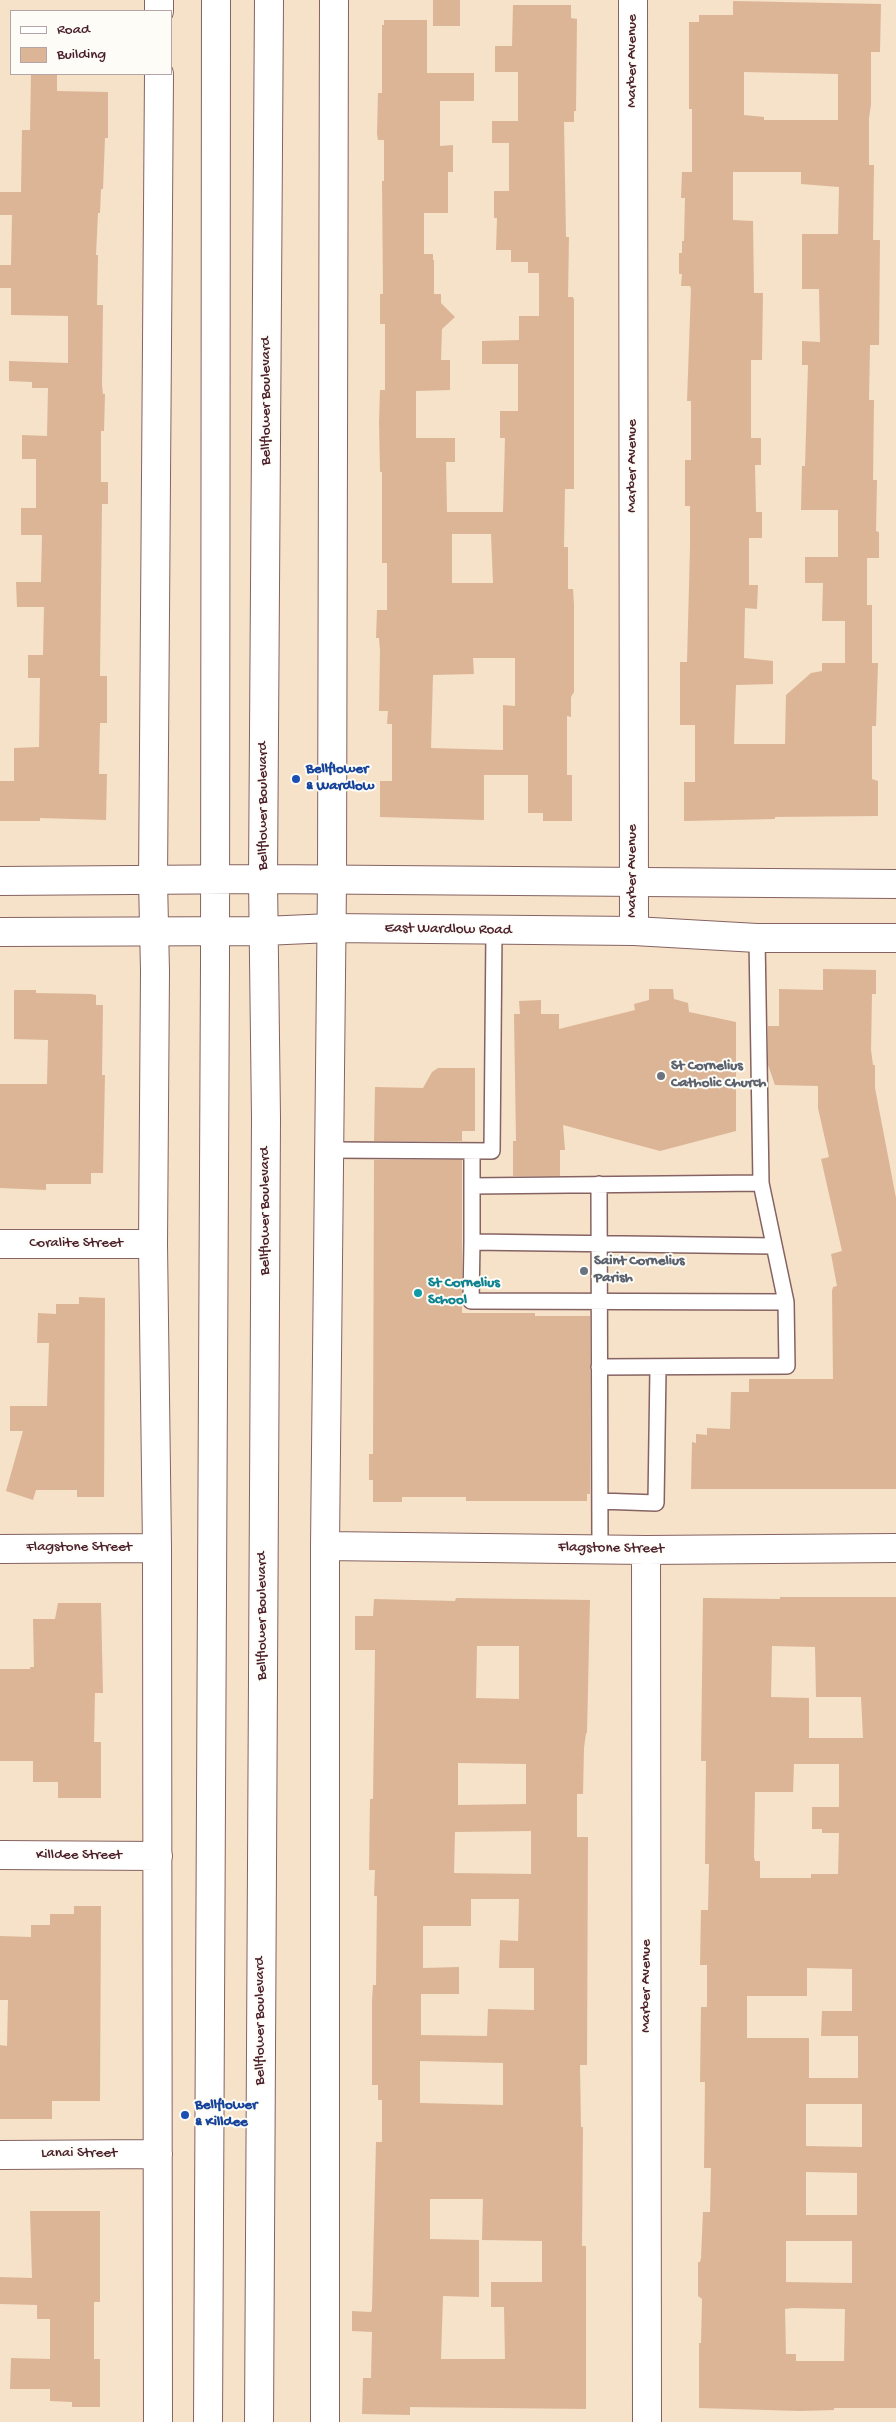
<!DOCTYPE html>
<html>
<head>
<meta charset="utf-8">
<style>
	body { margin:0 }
	#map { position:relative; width:896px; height:2422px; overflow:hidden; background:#f5e2c8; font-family:"Gochi Hand",sans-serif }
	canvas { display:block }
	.legend { position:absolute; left:10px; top:10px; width:162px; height:65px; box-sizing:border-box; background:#fdfcf7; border:1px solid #b5a4a5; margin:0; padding:6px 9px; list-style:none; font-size:15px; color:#4a1f2b }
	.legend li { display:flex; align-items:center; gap:10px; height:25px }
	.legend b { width:25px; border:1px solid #b5a4a5 }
</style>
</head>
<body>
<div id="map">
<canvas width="896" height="2422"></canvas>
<ul class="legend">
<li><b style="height:6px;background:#fff"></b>Road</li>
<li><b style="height:14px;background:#dcb596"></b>Building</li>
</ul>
</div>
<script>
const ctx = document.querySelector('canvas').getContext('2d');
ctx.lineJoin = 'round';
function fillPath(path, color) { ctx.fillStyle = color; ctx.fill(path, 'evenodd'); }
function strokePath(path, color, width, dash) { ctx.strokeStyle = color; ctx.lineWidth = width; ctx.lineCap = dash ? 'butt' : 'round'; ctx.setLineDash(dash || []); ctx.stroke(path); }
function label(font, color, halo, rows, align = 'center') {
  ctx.font = font + ' "Gochi Hand",sans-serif'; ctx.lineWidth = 4; ctx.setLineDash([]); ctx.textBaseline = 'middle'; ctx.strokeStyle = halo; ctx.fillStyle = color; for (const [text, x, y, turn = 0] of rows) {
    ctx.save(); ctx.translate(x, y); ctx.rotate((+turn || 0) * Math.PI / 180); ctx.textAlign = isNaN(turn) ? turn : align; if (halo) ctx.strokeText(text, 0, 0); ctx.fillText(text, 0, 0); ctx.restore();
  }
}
const building = new Path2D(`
	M 433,0 L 460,0 L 460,26 L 433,26 Z
	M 733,1 L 881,4 L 880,52 L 871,52 L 871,104 L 869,118 L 869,165 L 874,165 L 873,240 L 880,240 L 879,345 L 870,345 L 869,400 L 874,400 L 873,480 L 877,480 L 876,531 L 879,532 L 879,558 L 867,558 L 867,605 L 872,605 L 872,663 L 878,663 L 876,726 L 872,726 L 872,779 L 878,781 L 878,816 L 775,817 L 775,819 L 684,821 L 684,782 L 695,782 L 695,725 L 680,725 L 680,662 L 687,662 L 690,547 L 690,506 L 685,506 L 685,460 L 691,460 L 691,401 L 687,401 L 691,289 L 690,286 L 681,286 L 682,274 L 679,274 L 679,253 L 682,253 L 682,241 L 684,241 L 685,198 L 681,198 L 682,172 L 692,172 L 692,109 L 689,109 L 689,22 L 699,22 L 699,15 L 733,15 ZM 744,72 L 838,74 L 838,120 L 764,120 L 764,117 L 744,115 ZM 733,172 L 801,172 L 801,184 L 839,187 L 838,234 L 802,234 L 802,289 L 819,289 L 820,342 L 802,341 L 802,365 L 808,365 L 805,466 L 802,466 L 801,510 L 838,510 L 838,557 L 805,557 L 805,583 L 823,583 L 822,621 L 845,621 L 845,663 L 822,663 L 822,671 L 811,673 L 786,695 L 785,744 L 734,744 L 736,685 L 773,684 L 773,661 L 744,658 L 745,608 L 757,609 L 758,585 L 749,585 L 749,538 L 762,538 L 762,512 L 756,512 L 755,465 L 761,465 L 761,438 L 751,438 L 751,360 L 762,360 L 763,293 L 754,293 L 753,221 L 733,220 Z
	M 513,5 L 571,5 L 571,18 L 577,19 L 576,111 L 574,111 L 574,122 L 564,122 L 566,237 L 569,237 L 568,297 L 573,297 L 574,300 L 574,489 L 565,489 L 564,547 L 568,547 L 568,589 L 573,589 L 574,605 L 574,692 L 571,697 L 571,717 L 567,716 L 567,775 L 572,775 L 572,821 L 543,821 L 543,813 L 528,813 L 528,775 L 484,775 L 484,820 L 380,817 L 380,781 L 392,781 L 392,724 L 387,724 L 388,711 L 379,711 L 380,651 L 379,638 L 376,638 L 377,610 L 387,610 L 387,563 L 382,563 L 382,472 L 380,472 L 379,422 L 380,390 L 385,390 L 385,324 L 380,324 L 380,294 L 383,294 L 382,181 L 384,181 L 384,140 L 378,140 L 377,134 L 378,93 L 382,93 L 382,25 L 384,25 L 384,20 L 427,20 L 427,73 L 474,73 L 474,101 L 440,101 L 440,146 L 453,145 L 453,172 L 448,172 L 448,213 L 424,213 L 424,254 L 433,254 L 433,260 L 434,260 L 434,294 L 441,294 L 441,303 L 455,317 L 442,329 L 441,360 L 450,360 L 450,390 L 416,391 L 416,438 L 455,438 L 455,462 L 446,462 L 447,512 L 503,512 L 505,438 L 500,438 L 500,411 L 518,411 L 518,364 L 482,364 L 482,341 L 519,340 L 519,316 L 539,316 L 539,273 L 528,273 L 528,262 L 511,262 L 511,250 L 496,250 L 497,218 L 494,218 L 494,191 L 509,191 L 509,143 L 492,143 L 492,121 L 518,121 L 518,72 L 495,72 L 495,46 L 512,46 ZM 452,534 L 491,534 L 493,583 L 452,583 ZM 473,658 L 515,658 L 515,706 L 503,705 L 503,750 L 431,748 L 433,675 L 474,674 Z
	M 31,74 L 57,74 L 57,91 L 108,92 L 108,138 L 105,138 L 103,189 L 101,189 L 100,213 L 98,213 L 96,255 L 98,255 L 97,305 L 103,305 L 102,385 L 103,394 L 105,394 L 104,431 L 101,431 L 101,482 L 108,482 L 108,504 L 102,504 L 100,676 L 107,676 L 107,723 L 100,723 L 99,774 L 107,774 L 106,820 L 40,818 L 40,821 L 0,821 L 0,781 L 14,781 L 14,748 L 39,747 L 40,678 L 28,678 L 28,655 L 43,655 L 44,607 L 17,607 L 16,582 L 41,582 L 42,535 L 21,535 L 21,508 L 36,508 L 36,459 L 22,459 L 22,435 L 47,436 L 48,388 L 32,388 L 32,382 L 9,381 L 9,361 L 68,363 L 68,316 L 11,315 L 11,288 L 0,288 L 0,265 L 11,265 L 12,215 L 0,215 L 0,192 L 21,192 L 22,130 L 30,130 Z
	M 823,969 L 876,970 L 876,994 L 872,994 L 871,1050 L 873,1065 L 875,1065 L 875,1088 L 896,1198 L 896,1489 L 691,1489 L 692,1442 L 696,1443 L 696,1434 L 707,1435 L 707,1428 L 730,1429 L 731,1392 L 749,1392 L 749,1379 L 833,1379 L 832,1291 L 833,1287 L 837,1286 L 831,1254 L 842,1251 L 821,1159 L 829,1157 L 818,1108 L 818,1086 L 775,1085 L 768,1065 L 768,1026 L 779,1026 L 779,989 L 823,990 Z
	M 649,989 L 673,989 L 674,999 L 688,1003 L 689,1012 L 736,1022 L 736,1131 L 660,1151 L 563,1125 L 565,1150 L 560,1150 L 560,1176 L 513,1176 L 513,1141 L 516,1141 L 514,1014 L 520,1014 L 519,1001 L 541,1000 L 541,1014 L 559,1014 L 559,1029 L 635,1010 L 634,1004 L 649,1000 Z
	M 14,990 L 36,990 L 36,993 L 91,994 L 96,995 L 96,1005 L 103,1005 L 102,1075 L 105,1075 L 103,1173 L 91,1173 L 91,1184 L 46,1184 L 46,1190 L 0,1188 L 0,1084 L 47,1084 L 48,1040 L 14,1039 Z
	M 438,1068 L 475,1068 L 475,1131 L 462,1131 L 462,1141 L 374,1141 L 375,1087 L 423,1088 L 432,1072 Z
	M 374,1160 L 462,1160 L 462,1313 L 535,1313 L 535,1316 L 590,1316 L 590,1494 L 587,1494 L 587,1501 L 466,1501 L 466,1497 L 402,1497 L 402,1502 L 373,1502 L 373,1480 L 369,1480 L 369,1454 L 373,1454 Z
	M 79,1297 L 105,1298 L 104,1497 L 77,1497 L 77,1490 L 36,1490 L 33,1500 L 6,1491 L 23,1431 L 10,1431 L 10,1406 L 47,1406 L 49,1343 L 37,1343 L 38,1313 L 56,1314 L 56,1304 L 79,1304 Z
	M 780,1597 L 896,1597 L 896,2408 L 834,2408 L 834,2410 L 800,2411 L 699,2408 L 699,2343 L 701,2343 L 702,2299 L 698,2296 L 698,2262 L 700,2262 L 701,2258 L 703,2212 L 710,2212 L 711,2168 L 704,2168 L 705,2082 L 700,2082 L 701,2007 L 707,2007 L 707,1965 L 700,1965 L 701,1910 L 708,1910 L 709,1864 L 705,1864 L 706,1761 L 701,1761 L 703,1598 L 780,1599 ZM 772,1646 L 815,1647 L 816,1697 L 861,1697 L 863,1738 L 809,1738 L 809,1698 L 771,1697 ZM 794,1764 L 839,1764 L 839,1807 L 812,1807 L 812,1829 L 822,1829 L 822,1833 L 839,1833 L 838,1874 L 811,1874 L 811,1878 L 760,1878 L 760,1861 L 755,1861 L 754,1857 L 755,1792 L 793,1792 ZM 807,1968 L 852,1969 L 852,2011 L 822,2011 L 821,2036 L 858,2036 L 858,2078 L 809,2078 L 809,2038 L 747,2038 L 747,1996 L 807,1996 ZM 806,2104 L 862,2104 L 862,2147 L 806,2146 ZM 806,2172 L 857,2173 L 857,2215 L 806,2215 ZM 786,2241 L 852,2241 L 852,2283 L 786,2282 ZM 793,2308 L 845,2309 L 844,2361 L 796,2361 L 796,2354 L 786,2354 L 785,2309 Z
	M 456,1598 L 590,1600 L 587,1733 L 586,1733 L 584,1748 L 583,1794 L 577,1794 L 577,1837 L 588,1837 L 587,2065 L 580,2065 L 581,2127 L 583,2127 L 582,2246 L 586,2246 L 586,2409 L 410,2407 L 410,2415 L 362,2414 L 363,2378 L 371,2378 L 372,2332 L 352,2331 L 352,2311 L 371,2312 L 372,2309 L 376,2142 L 382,2142 L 382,2100 L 378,2100 L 378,2085 L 372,2085 L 372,2001 L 373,1985 L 376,1985 L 377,1896 L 374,1896 L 375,1870 L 369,1870 L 370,1799 L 373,1799 L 375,1650 L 355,1650 L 355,1616 L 373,1616 L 374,1599 L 455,1601 ZM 477,1646 L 519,1646 L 519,1699 L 476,1698 ZM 458,1763 L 526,1764 L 526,1804 L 458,1805 ZM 531,1831 L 531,1874 L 454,1873 L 455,1832 ZM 471,1899 L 519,1899 L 518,1941 L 500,1940 L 499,1968 L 534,1968 L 534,2010 L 488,2009 L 487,2036 L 421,2035 L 421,1994 L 459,1994 L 459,1967 L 423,1968 L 423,1926 L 471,1926 ZM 420,2061 L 503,2063 L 503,2105 L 420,2103 ZM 430,2199 L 483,2199 L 482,2240 L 542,2241 L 542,2282 L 491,2282 L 491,2307 L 504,2307 L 505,2359 L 441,2359 L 443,2296 L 479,2297 L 479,2240 L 430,2239 Z
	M 58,1603 L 101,1603 L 103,1693 L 95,1693 L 94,1742 L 101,1742 L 101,1798 L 58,1798 L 58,1782 L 33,1782 L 33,1761 L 0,1761 L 0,1669 L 30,1669 L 30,1667 L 34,1667 L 33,1619 L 55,1619 Z
	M 74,1906 L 101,1906 L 100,2101 L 52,2101 L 52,2119 L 0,2119 L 0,2045 L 7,2046 L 8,2000 L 0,2000 L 0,1936 L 31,1937 L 31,1925 L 50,1925 L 50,1914 L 74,1914 Z
	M 30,2211 L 100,2211 L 100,2302 L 94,2302 L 94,2359 L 100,2359 L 100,2407 L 72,2407 L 72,2402 L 50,2401 L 50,2389 L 10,2389 L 11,2358 L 50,2359 L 50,2319 L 37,2319 L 37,2305 L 0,2304 L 0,2277 L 32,2278 Z`);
const service = new Path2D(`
	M 329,1150 L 492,1151 L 494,931
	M 599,1184 L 600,1549
	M 472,1186 L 761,1183 L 757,938
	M 472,1242 L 472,1151
	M 774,1246 L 472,1242 L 471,1301 L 786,1302
	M 599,1367 L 787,1366 L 786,1302 L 761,1183
	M 600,1501 L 656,1503 L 658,1368`);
const minor = new Path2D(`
	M 633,0 L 634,931
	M 159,11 L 159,0
	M 0,1244 L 153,1244
	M 325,1546 L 646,1550 L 896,1548
	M 0,1549 L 157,1548
	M 646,1550 L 647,2422
	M 0,1855 L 158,1856
	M 0,2155 L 158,2154
	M 158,2422 L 157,1548 L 153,1244 L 155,971 L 153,880 L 159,74
	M 325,2422 L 325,1546 L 332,881 L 334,0`);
const secondary = new Path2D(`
	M 0,881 L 263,879 L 896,884
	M 0,932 L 264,931 L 331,928 L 634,931 L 757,938 L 896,938
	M 208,2422 L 215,964 L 216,0
	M 259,2422 L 266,1118 L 263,879 L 269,0`);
const markers = [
	[296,779,5,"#1a4fb4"],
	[661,1076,5,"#6b7280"],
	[584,1271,5,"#6b7280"],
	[418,1293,5,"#0f9aa8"],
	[185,2115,5,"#1a4fb4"]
];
const streetNames = [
	["Marber Avenue",633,61,-90],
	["Bellflower Boulevard",267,401,-90],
	["Marber Avenue",633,466,-90],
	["Bellflower Boulevard",264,806,-90],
	["Marber Avenue",633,871,-90],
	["East Wardlow Road",448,930,1],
	["Bellflower Boulevard",266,1211,-90],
	["Coralite Street",76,1244],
	["Flagstone Street",79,1548],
	["Flagstone Street",611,1549,1],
	["Bellflower Boulevard",263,1616,-90],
	["Killdee Street",79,1856],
	["Marber Avenue",647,1986,-90],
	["Bellflower Boulevard",261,2021,-90],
	["Lanai Street",79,2154]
];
const transitNames = [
	["Bellflower",306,770],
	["& Wardlow",306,787],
	["Bellflower",195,2106],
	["& Killdee",195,2123]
];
const worshipNames = [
	["St Cornelius",671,1067],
	["Catholic Church",671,1084],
	["Saint Cornelius",594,1262],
	["Parish",594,1279]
];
const cultureNames = [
	["St Cornelius",428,1284],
	["School",428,1301]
];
fillPath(building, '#dcb596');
strokePath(service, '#866362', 18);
strokePath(minor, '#866362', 30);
strokePath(secondary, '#866362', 30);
strokePath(service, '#fff', 15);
strokePath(minor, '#fff', 28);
strokePath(secondary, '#fff', 28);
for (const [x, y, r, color] of markers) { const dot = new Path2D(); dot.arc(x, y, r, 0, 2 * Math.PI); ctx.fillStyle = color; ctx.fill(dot); strokePath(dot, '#fdfcf7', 2); }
label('15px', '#4a1f2b', '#fdfcf7', streetNames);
label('bold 15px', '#164399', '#fdfcf7', transitNames, 'left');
label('bold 15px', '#5b616d', '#fdfcf7', worshipNames, 'left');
label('bold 15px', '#0d838f', '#fdfcf7', cultureNames, 'left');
</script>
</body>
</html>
